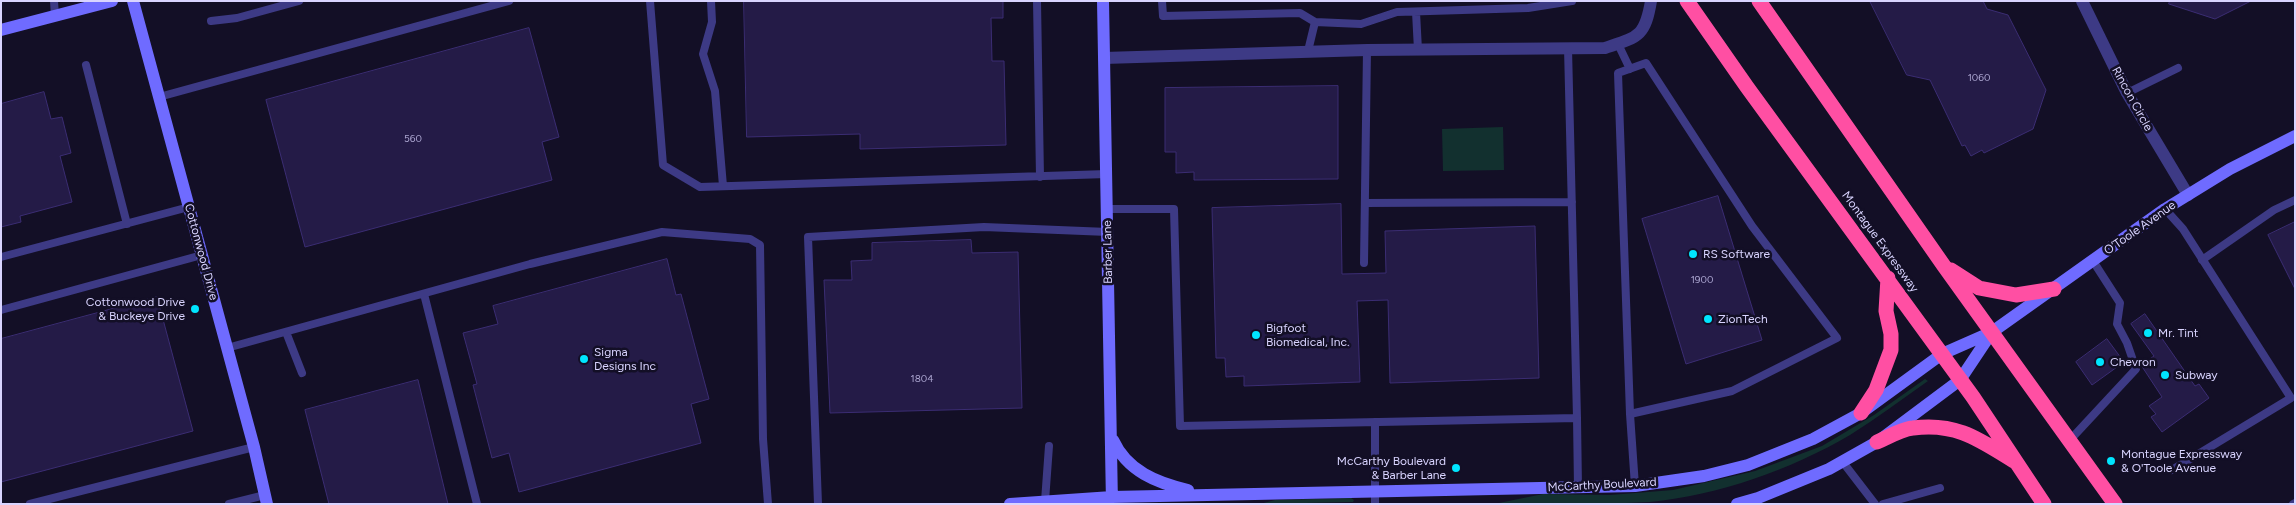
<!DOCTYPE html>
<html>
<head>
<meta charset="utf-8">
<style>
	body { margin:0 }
	#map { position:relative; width:2296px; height:505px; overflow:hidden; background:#130f26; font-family:Figtree,sans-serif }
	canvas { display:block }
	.frame { position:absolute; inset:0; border:2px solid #d9d4ff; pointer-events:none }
</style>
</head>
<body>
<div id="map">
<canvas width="2296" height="505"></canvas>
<div class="frame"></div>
</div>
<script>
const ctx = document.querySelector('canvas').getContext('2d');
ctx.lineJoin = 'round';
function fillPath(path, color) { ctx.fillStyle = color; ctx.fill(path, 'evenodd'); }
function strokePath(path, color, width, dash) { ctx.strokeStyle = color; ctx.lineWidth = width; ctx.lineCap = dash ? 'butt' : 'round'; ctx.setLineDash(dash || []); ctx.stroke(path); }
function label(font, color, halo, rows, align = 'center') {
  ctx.font = font + ' Figtree,sans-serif'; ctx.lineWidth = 5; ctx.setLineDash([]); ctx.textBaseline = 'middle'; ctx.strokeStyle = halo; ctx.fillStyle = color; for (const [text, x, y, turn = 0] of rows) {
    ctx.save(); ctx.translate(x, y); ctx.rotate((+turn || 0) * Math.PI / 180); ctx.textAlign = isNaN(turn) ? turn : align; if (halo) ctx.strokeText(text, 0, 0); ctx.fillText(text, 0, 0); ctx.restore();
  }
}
const green = new Path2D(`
	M 1503,127 L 1504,170 L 1443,171 L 1442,129 Z
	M 1925,379 L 1928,381 C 1902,399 1877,418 1850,435 C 1790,470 1719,495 1650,502 C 1598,505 1545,504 1494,504 L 1543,494 L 1610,495 L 1673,490 L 1755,471 L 1822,446 L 1874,415 Z
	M 1351,498 L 1354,500 L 1353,502 L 1260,504 L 1275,500 Z`);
const building = new Path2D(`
	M 744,1 L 1003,1 L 1003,18 L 991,18 L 992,61 L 1004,61 L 1006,145 L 860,149 L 860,134 L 747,137 Z
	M 1870,1 L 1983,1 L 1987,9 L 2008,15 L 2046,90 L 2033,129 L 1984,153 L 1982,150 L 1971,156 L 1965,145 L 1962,146 L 1930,80 L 1907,75 Z
	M 2170,1 L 2251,1 L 2215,19 L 2169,4 Z
	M 529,28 L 559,137 L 542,142 L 552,180 L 305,247 L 266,100 Z
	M 1338,86 L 1338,179 L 1194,180 L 1194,172 L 1176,173 L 1176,152 L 1165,152 L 1165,88 Z
	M 44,92 L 51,119 L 62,117 L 71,153 L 60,156 L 72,202 L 20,216 L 21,222 L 1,227 L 1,104 Z
	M 1718,196 L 1762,340 L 1686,364 L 1642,219 Z
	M 1341,204 L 1342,274 L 1386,273 L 1385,231 L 1535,226 L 1539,378 L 1390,383 L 1388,300 L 1357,301 L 1360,382 L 1244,386 L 1244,376 L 1226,377 L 1225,358 L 1216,358 L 1212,208 Z
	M 2295,222 L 2295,289 L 2268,235 Z
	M 971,240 L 972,253 L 1018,252 L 1022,408 L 830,413 L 824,280 L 852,280 L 851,261 L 872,260 L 872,243 Z
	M 667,259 L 676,295 L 681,294 L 709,399 L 691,404 L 701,443 L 519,492 L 509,453 L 492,458 L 473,385 L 477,384 L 463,333 L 498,324 L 493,306 Z
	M 157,297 L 193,431 L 1,482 L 1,339 Z
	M 2145,314 L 2195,386 L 2199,384 L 2209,398 L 2162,432 L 2151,417 L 2156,414 L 2149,406 L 2162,397 L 2141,365 L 2154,356 L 2131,324 Z
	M 2107,339 L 2124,362 L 2092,385 L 2076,362 Z
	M 418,380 L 448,504 L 329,504 L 305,410 Z`);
const lane = new Path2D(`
	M 54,1 L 55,16
	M 650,1 L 663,165 L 700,187 L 1107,174
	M 711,1 L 712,22 L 703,54 L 715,91 L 723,186
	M 1037,1 L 1040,177
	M 1162,1 L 1163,16 L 1300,13 L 1315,22 L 1361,24 L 1397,12 L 1528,8 L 1572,1
	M 1416,12 L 1418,50
	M 211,21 L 237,18 L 299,1
	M 1618,44 L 1630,69
	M 1308,51 L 1315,22
	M 86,65 L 127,224
	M 2127,93 L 2178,68
	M 159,97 L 509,1
	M 1365,203 L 1572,202
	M 1108,209 L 1174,209 L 1180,426 L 1577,418 L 1568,48
	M 2165,209 L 2183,229 L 2291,398 L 2172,470
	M 1,257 L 189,207
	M 2202,260 L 2274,210 L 2295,200
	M 1364,263 L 1367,50
	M 424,294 L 477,504
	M 1,310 L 202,255
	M 286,332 L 302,373
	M 227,348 L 530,264 L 662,232 L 750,239 L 760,245 L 763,439 L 768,504
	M 1630,414 L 1732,391 L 1837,338 L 1752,226 L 1646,63 L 1618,73 L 1630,414 L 1635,486
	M 1577,418 L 1578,488
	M 1375,422 L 1375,504
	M 2070,440 L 2136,369 L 2127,343 L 2117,324 L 2120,303 L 2093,261
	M 1842,461 L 1875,504
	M 1045,501 L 1049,446
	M 30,504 L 254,447
	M 229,504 L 265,495
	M 818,504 L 808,237 L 984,227 L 1108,232
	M 1883,504 L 1940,488
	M 2293,504 L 2295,503`);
const street = new Path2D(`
	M 2082,1 L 2127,93 L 2188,195
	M 1104,58 L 1367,50 L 1605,48 C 1638,37 1645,37 1651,1`);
const secondary = new Path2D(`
	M 133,1 L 254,447 L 267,504
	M 1103,1 L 1112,504
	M 1,30 L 112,1
	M 1113,440 C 1127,471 1157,483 1188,490
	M 1010,504 L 1112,497 L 1635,486 L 1704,476 L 1748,465 L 1813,439 L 1861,413 L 1942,354 L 1992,332 L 2165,209 L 2230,169 L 2295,136
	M 1737,504 L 1758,498 L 1829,469 L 1877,442 L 1960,380 L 1992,332`);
const highway = new Path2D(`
	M 1687,1 L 1747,87 L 1973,397 L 2044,504
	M 1759,1 L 1944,266 L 2115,504
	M 1951,270 L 1979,288 L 2016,295 L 2054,289
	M 1861,413 L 1876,390 L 1891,350 L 1891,334 L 1886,311 L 1888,278
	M 1877,442 C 1888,437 1902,429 1913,428 C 1956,422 1980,440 2014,461`);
const markers = [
	[1693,254,5,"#00e5ff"],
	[195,309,5,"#00e5ff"],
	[1708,319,5,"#00e5ff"],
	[2148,333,5,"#00e5ff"],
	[1256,335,5,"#00e5ff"],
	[584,359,5,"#00e5ff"],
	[2100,362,5,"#00e5ff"],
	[2165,375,5,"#00e5ff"],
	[2111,461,5,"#00e5ff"],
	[1456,468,5,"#00e5ff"]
];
const numberNames = [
	["1060",1979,78],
	["560",413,139],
	["1900",1702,280],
	["1804",922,379]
];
const streetNames = [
	["Rincon Circle",2132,99,61],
	["O’Toole Avenue",2140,228,-35],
	["Montague Expressway",1880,242,54],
	["Cottonwood Drive",201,252,75],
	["Barber Lane",1108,252,-91],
	["McCarthy Boulevard",1602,485,-3]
];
const poiNames = [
	["RS Software",1703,254],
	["Cottonwood Drive",185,302,"right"],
	["& Buckeye Drive",185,316,"right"],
	["ZionTech",1718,319],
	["Bigfoot",1266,328],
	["Biomedical, Inc.",1266,342],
	["Mr. Tint",2158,333],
	["Sigma",594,352],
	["Designs Inc",594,366],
	["Chevron",2110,362],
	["Subway",2175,375],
	["Montague Expressway",2121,454],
	["& O'Toole Avenue",2121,468],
	["McCarthy Boulevard",1446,461,"right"],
	["& Barber Lane",1446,475,"right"]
];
fillPath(green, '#12302f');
fillPath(building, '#241b47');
strokePath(building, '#3b2d73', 1);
strokePath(lane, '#3d3a85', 8);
strokePath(street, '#3d3a85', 12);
strokePath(secondary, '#6f6bff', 12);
strokePath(highway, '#ff4fa3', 15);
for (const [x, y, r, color] of markers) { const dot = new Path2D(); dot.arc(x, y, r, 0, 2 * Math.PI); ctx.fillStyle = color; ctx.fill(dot); strokePath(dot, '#130f26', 2); }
label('10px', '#aca6d1', null, numberNames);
label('12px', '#d9d4ff', '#130f26', streetNames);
label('12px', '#d9d4ff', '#130f26', poiNames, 'left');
</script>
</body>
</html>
